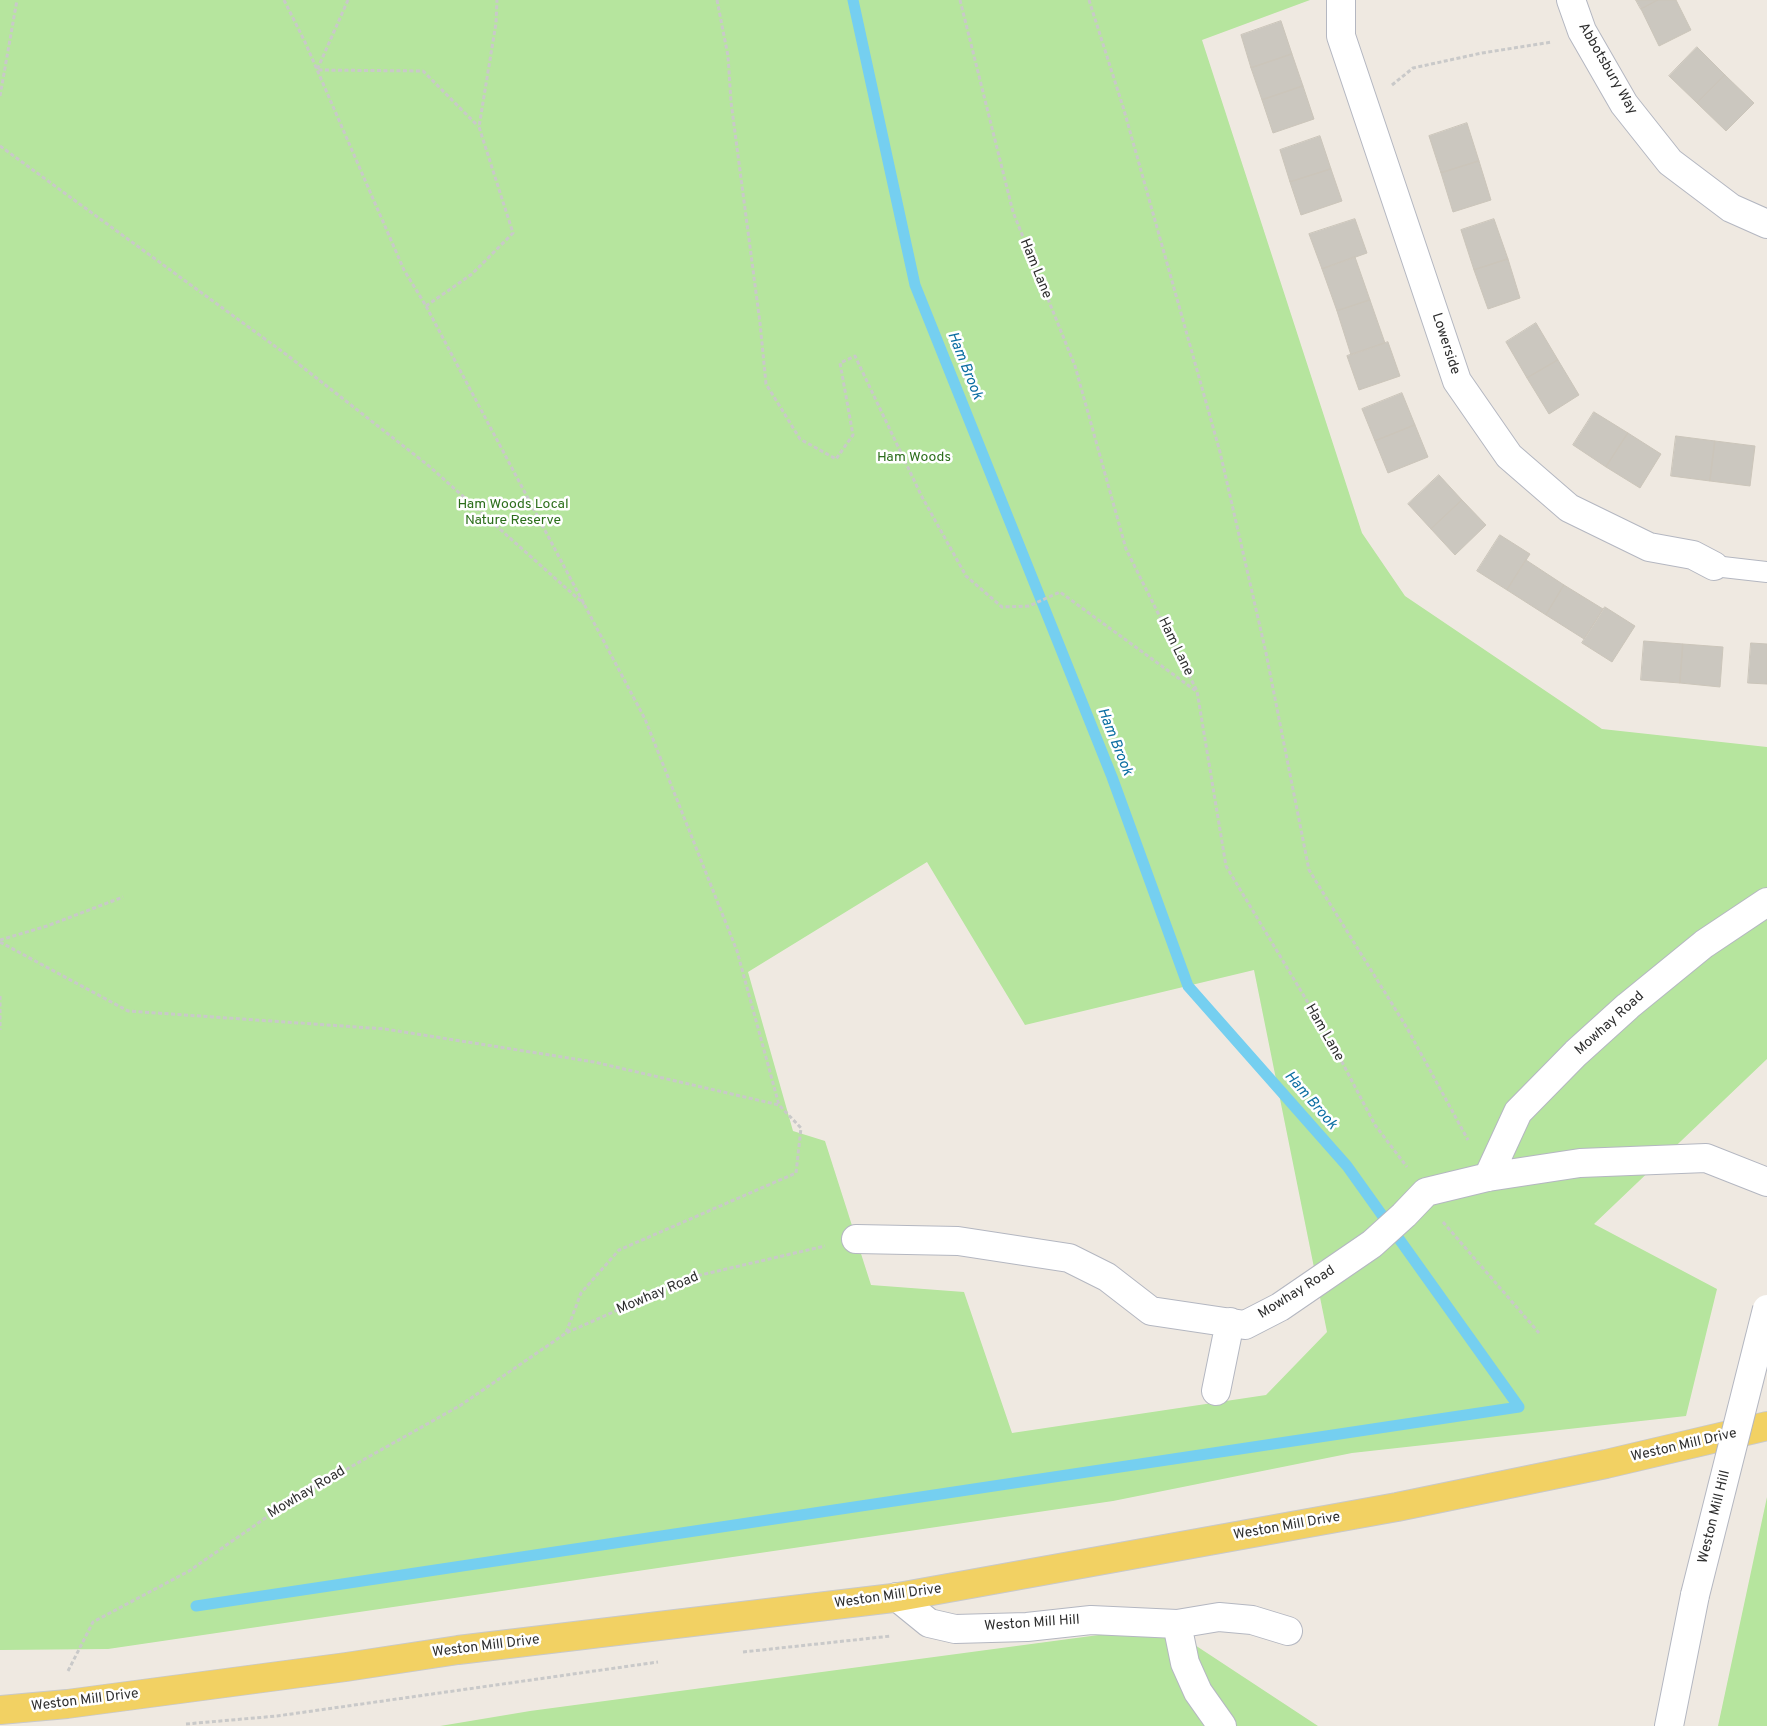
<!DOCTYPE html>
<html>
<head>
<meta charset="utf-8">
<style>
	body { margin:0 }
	canvas { display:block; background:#efe9e1 }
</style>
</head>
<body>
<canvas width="1767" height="1726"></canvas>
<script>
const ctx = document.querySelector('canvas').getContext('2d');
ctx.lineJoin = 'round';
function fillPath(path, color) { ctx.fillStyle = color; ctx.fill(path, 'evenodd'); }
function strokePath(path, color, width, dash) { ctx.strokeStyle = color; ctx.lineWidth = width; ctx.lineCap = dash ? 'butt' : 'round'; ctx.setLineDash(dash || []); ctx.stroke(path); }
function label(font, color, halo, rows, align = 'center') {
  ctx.font = font + ' Overpass,sans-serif'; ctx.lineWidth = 5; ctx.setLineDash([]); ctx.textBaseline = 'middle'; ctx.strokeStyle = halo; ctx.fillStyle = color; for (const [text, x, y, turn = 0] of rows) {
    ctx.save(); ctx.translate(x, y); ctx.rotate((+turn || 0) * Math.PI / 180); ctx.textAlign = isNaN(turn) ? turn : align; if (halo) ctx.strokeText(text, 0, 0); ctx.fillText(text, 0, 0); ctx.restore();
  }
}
const green = new Path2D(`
	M 0,0 L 1310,0 L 1202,40 L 1362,533 L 1405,596 L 1602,729 L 1767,747 L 1767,1059 L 1594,1224 L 1717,1289 L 1686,1416 L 1352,1453 L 1113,1501 L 108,1649 L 0,1650 ZM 927,862 L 1025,1025 L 1254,970 L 1327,1332 L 1266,1395 L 1012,1433 L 964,1292 L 871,1285 L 825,1141 L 793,1131 L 748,972 Z
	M 1767,1497 L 1767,1726 L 1718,1726 Z
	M 1166,1626 L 1318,1726 L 440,1726 L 530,1711 Z`);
const stream = new Path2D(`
	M 196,1606 L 1519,1407 L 1347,1166 L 1188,986 L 1112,777 L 915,285 L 853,0`);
const building = new Path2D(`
	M 1636,0 L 1658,0 L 1641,9 Z
	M 1658,0 L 1676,0 L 1691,30 L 1659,46 L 1641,9 Z
	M 1281,21 L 1292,54 L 1251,68 L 1241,35 Z
	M 1697,47 L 1725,75 L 1697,103 L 1669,76 Z
	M 1292,54 L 1303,86 L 1262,100 L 1251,68 Z
	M 1725,75 L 1754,103 L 1726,131 L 1697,103 Z
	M 1303,86 L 1314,119 L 1273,133 L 1262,100 Z
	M 1467,123 L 1479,161 L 1441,173 L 1429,136 Z
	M 1320,136 L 1331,169 L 1290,182 L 1280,150 Z
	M 1479,161 L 1491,200 L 1453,212 L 1441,173 Z
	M 1331,169 L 1342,201 L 1301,215 L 1290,182 Z
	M 1355,219 L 1367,253 L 1322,269 L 1309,234 Z
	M 1494,219 L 1508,259 L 1474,270 L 1461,230 Z
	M 1355,257 L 1370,300 L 1337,311 L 1322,269 Z
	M 1508,259 L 1520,298 L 1488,309 L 1474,270 Z
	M 1370,300 L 1385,343 L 1351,355 L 1337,311 Z
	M 1536,323 L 1558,360 L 1527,378 L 1506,342 Z
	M 1388,342 L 1400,376 L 1359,390 L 1347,356 Z
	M 1558,360 L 1579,395 L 1549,414 L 1527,378 Z
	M 1402,393 L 1415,425 L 1375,441 L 1362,409 Z
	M 1594,412 L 1628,433 L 1606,467 L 1573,445 Z
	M 1415,425 L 1428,457 L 1388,473 L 1375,441 Z
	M 1628,433 L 1661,454 L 1640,488 L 1606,467 Z
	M 1676,436 L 1715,441 L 1710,481 L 1671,476 Z
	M 1715,441 L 1755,446 L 1750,486 L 1710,481 Z
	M 1439,475 L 1462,500 L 1431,529 L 1408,504 Z
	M 1462,500 L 1486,525 L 1455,555 L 1431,529 Z
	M 1500,535 L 1530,554 L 1507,590 L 1477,571 Z
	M 1526,560 L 1564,585 L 1546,615 L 1507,590 Z
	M 1564,585 L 1603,609 L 1584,639 L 1546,615 Z
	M 1605,607 L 1635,626 L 1612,662 L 1582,643 Z
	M 1644,641 L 1683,644 L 1680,683 L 1641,680 Z
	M 1751,643 L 1767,644 L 1767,684 L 1748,683 Z
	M 1683,644 L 1723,647 L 1720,687 L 1680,683 Z`);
const path = new Path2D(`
	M 284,0 L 305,42 L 404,270 L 426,306 L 645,719 L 737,951 L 779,1105
	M 348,0 L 317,70 L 423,71 L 478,126
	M 717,0 L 728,56 L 731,102 L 760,323 L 766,384 L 800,439 L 836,459 L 853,435 L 840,363 L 855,356 L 921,495 L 966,576 L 1002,607 L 1029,606 L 1060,592 L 1196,691
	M 960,0 L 1013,212 L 1075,366 L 1126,549 L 1197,691 L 1226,866 L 1331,1041 L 1375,1125 L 1407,1167
	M 1089,0 L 1124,110 L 1220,452 L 1266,653 L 1309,870 L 1407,1028 L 1468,1140
	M 1392,85 L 1413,68 L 1482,53 L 1552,42
	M 0,96 L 17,0
	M 0,146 L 287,355 L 429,466 L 584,604
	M 426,306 L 472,274 L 513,233 L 479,127 L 496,23 L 497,0
	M 0,940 L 47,926 L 123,897
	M 0,942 L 128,1011 L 385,1029 L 594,1062 L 779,1105 L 801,1128 L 796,1173 L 619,1250 L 581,1293 L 566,1333
	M 0,996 L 0,1030
	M 1443,1222 L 1539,1333
	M 743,1652 L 891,1636
	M 68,1671 L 93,1622 L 189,1571 L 290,1501 L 461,1405 L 566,1333 L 692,1277 L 825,1246
	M 186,1724 L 277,1716 L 658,1662`);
const service = new Path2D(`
	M 1714,566 L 1767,572`);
const minor = new Path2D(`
	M 1341,0 L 1341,36 L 1457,381 L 1509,456 L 1569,508 L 1649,547 L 1693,555 L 1714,566
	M 1571,0 L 1582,31 L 1624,104 L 1670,162 L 1731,208 L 1767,224
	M 1488,1177 L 1518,1112 L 1576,1053 L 1628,1006 L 1704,944 L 1767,902
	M 856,1239 L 958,1241 L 1069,1258 L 1107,1277 L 1151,1311 L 1245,1325 L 1280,1307 L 1372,1244 L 1404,1215 L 1426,1192 L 1488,1177 L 1580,1163 L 1706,1158 L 1767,1182
	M 1216,1391 L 1230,1322
	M 897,1597 L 929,1623 L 955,1629 L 1027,1627 L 1091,1620 L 1177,1624 L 1185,1663 L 1198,1692 L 1222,1726
	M 1177,1624 L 1219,1617 L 1252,1620 L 1288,1631`);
const tertiary = new Path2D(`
	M 1669,1726 L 1695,1595`);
const primary = new Path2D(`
	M 0,1710 L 67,1704 L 346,1667 L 458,1650 L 893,1598 L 1397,1507 L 1606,1464 L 1767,1426`);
const tertiaryBridge = new Path2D(`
	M 1695,1595 L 1767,1309`);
const streetNames = [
	["Abbotsbury Way",1607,69,60],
	["Ham Lane",1035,269,68],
	["Lowerside",1445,344,72],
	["Ham Lane",1175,647,64],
	["Mowhay Road",1610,1024,-42],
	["Ham Lane",1324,1033,60],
	["Mowhay Road",1297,1293,-32],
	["Mowhay Road",658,1294,-23],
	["Weston Mill Drive",1684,1446,-13],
	["Mowhay Road",307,1493,-31],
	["Weston Mill Hill",1715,1517,-76],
	["Weston Mill Drive",1287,1527,-10],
	["Weston Mill Drive",888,1597,-8],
	["Weston Mill Hill",1032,1624,-4],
	["Weston Mill Drive",486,1647,-7],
	["Weston Mill Drive",85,1701,-7]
];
const parkNames = [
	["Ham Woods",914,458],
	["Ham Woods Local",513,505],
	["Nature Reserve",513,521]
];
const waterNames = [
	["Ham Brook",964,366,68],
	["Ham Brook",1114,742,68],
	["Ham Brook",1310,1101,49]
];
fillPath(green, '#b6e59e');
strokePath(stream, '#75cff0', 11);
fillPath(building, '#cbc7bf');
strokePath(building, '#cbc5ba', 1);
strokePath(service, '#b4b7c1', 22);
strokePath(minor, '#b4b7c1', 30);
strokePath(tertiary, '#b4b7c1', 30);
strokePath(primary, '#c9c9c9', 30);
strokePath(path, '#c9c9c9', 3, [4, 2.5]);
strokePath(service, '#fff', 20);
strokePath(minor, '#fff', 28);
strokePath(tertiary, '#fff', 28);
strokePath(primary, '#f2d163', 28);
strokePath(tertiaryBridge, '#b4b7c1', 30, []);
strokePath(tertiaryBridge, '#fff', 28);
label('14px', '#2e2e2e', '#fff', streetNames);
label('14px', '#2c6e1b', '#fff', parkNames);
label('italic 15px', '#0d6fa3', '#fff', waterNames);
</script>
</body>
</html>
